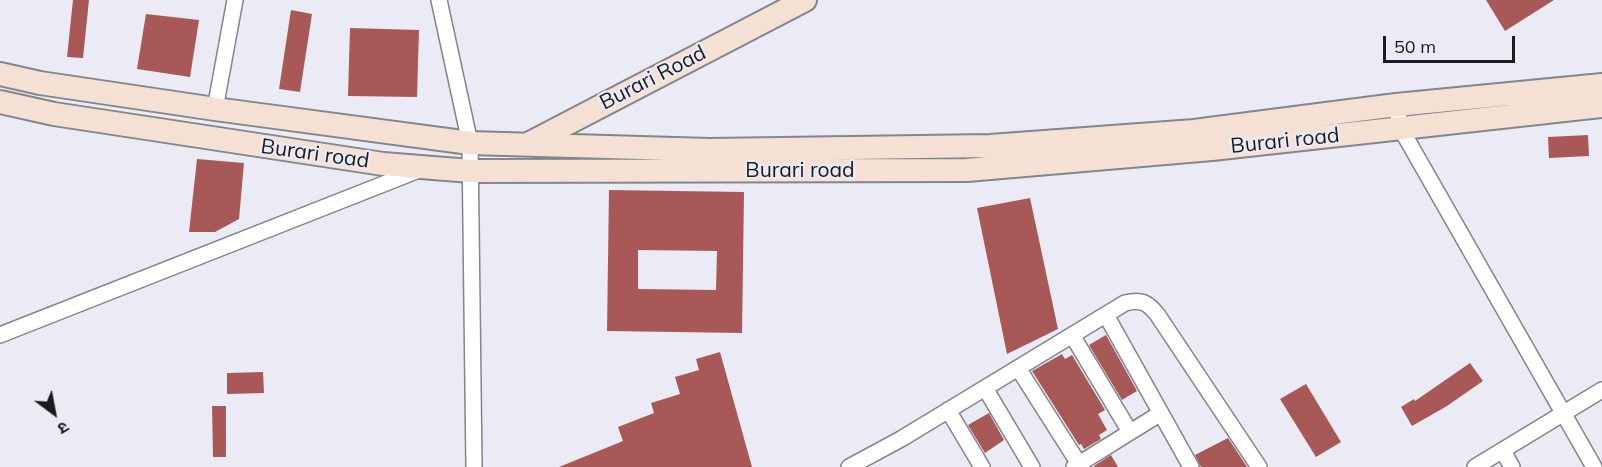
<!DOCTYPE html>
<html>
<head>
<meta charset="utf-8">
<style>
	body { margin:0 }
	#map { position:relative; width:1602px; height:467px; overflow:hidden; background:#eaebf4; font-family:Mulish,"Noto Sans Devanagari",sans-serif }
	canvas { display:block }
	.north { position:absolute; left:24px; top:383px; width:60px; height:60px; -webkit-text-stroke:4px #eaebf4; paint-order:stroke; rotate:148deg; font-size:16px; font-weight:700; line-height:24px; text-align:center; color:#1b1b1e }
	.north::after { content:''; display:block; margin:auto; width:21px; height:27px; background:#1b1b1e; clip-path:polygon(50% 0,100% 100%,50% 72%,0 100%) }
	.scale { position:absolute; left:1383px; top:36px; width:132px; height:27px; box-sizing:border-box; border:3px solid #1b1b1e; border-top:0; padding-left:8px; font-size:18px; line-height:21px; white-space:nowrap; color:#1b1b1e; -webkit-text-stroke:4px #eaebf4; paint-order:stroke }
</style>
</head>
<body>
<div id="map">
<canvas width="1602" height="467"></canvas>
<div class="north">उ</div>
<div class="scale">50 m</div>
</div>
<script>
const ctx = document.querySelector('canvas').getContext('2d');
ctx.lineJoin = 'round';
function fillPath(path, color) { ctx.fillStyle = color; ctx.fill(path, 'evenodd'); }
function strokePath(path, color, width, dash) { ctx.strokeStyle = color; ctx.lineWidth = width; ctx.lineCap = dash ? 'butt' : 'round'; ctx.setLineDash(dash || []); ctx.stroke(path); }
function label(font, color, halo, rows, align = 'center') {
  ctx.font = font + ' Mulish,sans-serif'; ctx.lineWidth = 4.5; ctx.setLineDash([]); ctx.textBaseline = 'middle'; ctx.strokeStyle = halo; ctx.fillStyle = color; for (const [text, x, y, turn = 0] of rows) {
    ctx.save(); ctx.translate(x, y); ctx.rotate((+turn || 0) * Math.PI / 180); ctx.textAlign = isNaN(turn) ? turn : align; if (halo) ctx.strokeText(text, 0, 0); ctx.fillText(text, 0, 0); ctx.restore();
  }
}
const building = new Path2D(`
	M 73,0 L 89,0 L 83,58 L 67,57 Z
	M 1486,0 L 1554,0 L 1505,31 Z
	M 291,10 L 312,14 L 300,92 L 279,89 Z
	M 146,14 L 199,20 L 190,77 L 137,69 Z
	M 350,28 L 419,30 L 417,97 L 348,96 Z
	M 1588,135 L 1589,156 L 1549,158 L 1548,137 Z
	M 197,159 L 244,163 L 239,219 L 215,232 L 189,232 Z
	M 609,190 L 744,192 L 742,333 L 607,331 ZM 638,250 L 717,251 L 716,290 L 638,289 Z
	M 1030,198 L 1058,329 L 1007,354 L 977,208 Z
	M 1106,335 L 1137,391 L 1122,400 L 1089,345 Z
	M 720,352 L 752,467 L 559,467 L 623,441 L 618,427 L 654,413 L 651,403 L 680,394 L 675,377 L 699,370 L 696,359 Z
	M 1062,354 L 1065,359 L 1072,355 L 1105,410 L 1098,414 L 1107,430 L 1099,435 L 1101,439 L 1084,449 L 1081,444 L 1079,445 L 1032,371 Z
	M 1470,363 L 1483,381 L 1447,406 L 1412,426 L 1401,407 L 1414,399 L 1415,401 Z
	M 263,372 L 264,393 L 227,394 L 227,373 Z
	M 1306,384 L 1341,442 L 1316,457 L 1280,399 Z
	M 212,406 L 226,406 L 226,457 L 213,457 Z
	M 989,413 L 1004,440 L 985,453 L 968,425 Z
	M 1228,438 L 1247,467 L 1201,467 L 1195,455 Z
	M 1111,455 L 1118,467 L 1095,467 L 1094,466 Z`);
const minor = new Path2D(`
	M 439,0 L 470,143 L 474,467
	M 1396,105 L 1401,129 L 1594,467
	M 215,109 L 235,0
	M 1106,315 L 1191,467
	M 0,335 L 419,170
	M 1072,335 L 1130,432
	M 1018,368 L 1079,464
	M 985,388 L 1032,467
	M 948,410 L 982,467
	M 1503,451 L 1512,467
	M 849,467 L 901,439 L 1125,303 C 1141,299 1147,302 1157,314 L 1259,467
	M 1074,467 L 1161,413
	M 1475,467 L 1602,390`);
const secondary = new Path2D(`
	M 0,74 L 40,83 L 215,109 L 470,143 L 710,150 L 990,146 L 1194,131 L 1396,105 L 1602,85
	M 0,102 L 54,114 L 383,164 L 471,171 L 967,170 L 1212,149 L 1602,106
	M 530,143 L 805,0`);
const streetNames = [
	["Burari Road",653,78,-27],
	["Burari road",1285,141,-6],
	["Burari road",315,154,8],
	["Burari road",800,171]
];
fillPath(building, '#a95858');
strokePath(minor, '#83848c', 18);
strokePath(secondary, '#83848c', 26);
strokePath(minor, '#fff', 15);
strokePath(secondary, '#f4e1d4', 22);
label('21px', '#1b1b1e', '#eaebf4', streetNames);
</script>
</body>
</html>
